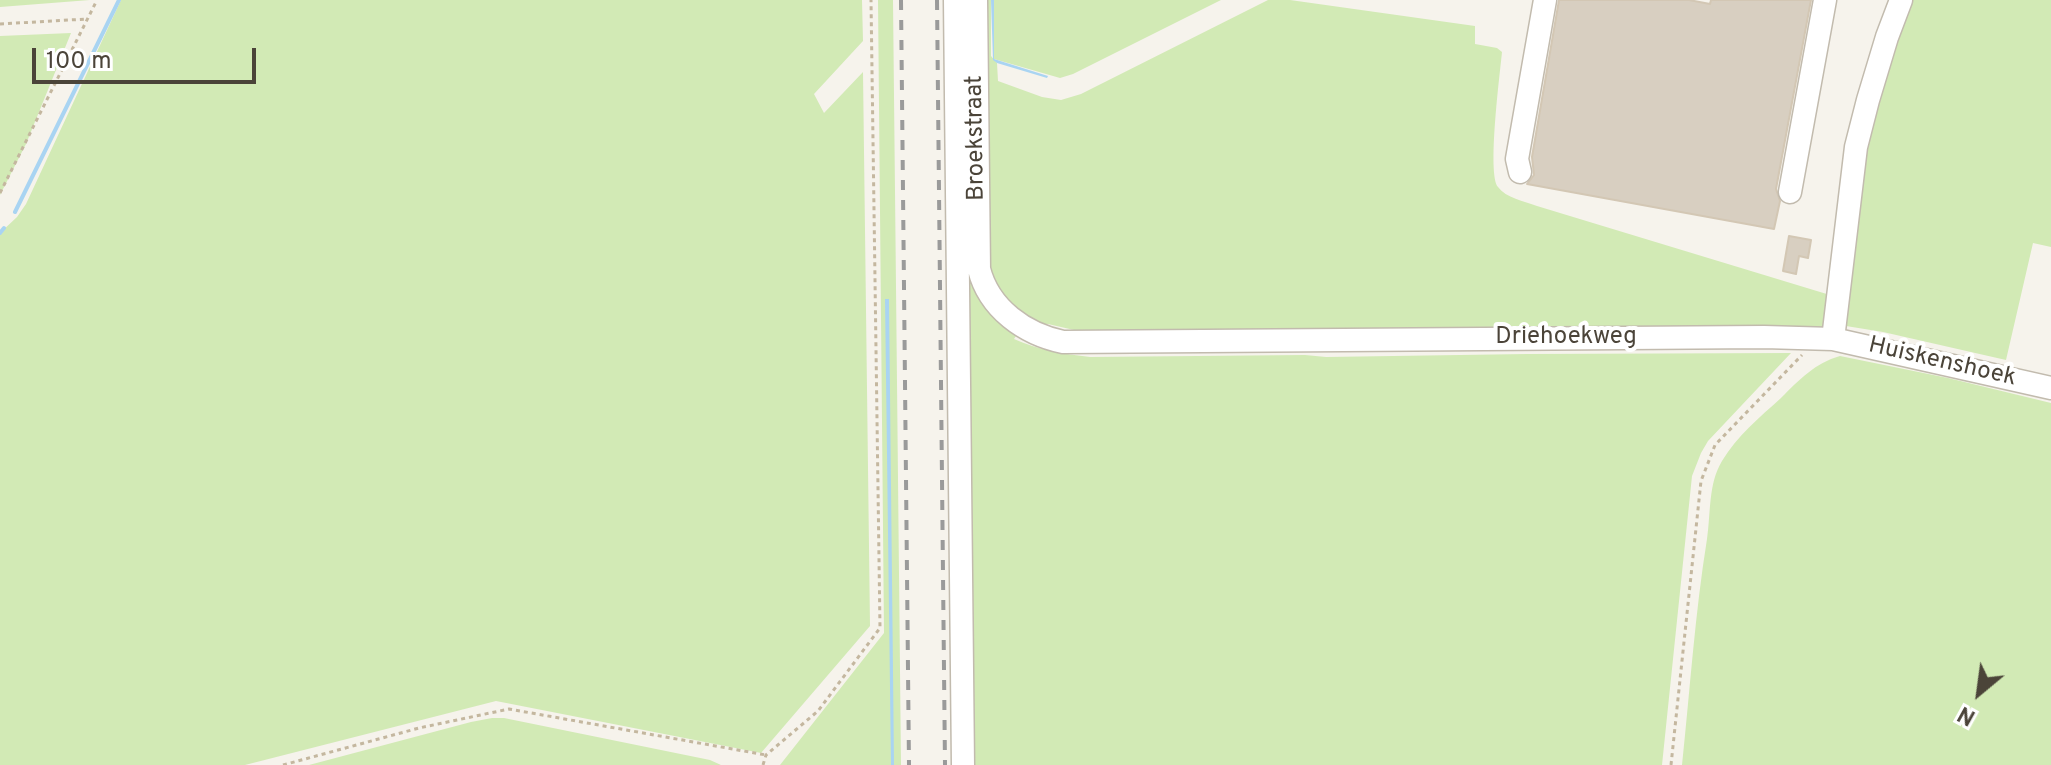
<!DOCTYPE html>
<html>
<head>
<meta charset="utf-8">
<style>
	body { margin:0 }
	#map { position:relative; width:2051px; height:765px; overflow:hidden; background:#f6f3ec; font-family:Overpass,sans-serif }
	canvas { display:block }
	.north { position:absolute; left:1939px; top:653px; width:80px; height:80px; -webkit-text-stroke:6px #fff; paint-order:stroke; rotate:209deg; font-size:22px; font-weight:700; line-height:32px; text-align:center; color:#4b4439 }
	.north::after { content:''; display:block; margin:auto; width:28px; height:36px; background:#4b4439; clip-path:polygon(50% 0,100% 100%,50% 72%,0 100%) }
	.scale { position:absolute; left:32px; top:48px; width:224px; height:36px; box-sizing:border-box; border:4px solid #4b4439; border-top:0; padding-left:10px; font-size:24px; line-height:28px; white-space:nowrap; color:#4b4439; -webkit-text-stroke:6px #fff; paint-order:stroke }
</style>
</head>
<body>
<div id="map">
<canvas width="2051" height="765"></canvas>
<div class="north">N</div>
<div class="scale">100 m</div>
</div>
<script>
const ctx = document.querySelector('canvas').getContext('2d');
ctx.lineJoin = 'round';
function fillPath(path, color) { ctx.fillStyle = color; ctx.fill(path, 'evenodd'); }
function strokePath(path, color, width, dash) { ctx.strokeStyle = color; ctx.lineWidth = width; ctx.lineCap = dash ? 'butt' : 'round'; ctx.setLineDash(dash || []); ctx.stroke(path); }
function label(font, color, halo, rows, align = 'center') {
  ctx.font = font + ' Overpass,sans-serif'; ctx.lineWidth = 8; ctx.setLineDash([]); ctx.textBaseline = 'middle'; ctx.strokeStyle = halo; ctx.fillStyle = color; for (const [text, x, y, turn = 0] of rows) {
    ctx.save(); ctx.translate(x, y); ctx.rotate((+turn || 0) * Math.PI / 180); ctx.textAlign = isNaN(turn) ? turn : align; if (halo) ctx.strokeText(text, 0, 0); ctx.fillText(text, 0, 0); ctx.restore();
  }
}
const green = new Path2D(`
	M 0,0 L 90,0 L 0,7 Z
	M 121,0 L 862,0 L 863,41 L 814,94 L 824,113 L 863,72 L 870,626 L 761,753 L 496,701 L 245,765 L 0,765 L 0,233 L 17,217 L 26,204 Z
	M 878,0 L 893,0 L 901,765 L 780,765 L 884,633 Z
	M 972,0 L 975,259 L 1020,330 L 1014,339 C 1038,350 1064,354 1090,357 L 1305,355 L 1326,357 L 1527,354 L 1791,353 L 1708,441 L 1701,453 L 1692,476 L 1662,765 L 954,765 Z
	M 979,0 L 991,0 L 991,56 L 997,63 L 998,81 L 1042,97 L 1061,100 L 1081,94 L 1268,0 L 1290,0 L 1475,26 L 1475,44 L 1497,48 L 1502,52 C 1500,73 1487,174 1498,187 C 1506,198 1524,201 1537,206 L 1830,295 L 1827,327 L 1123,335 L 1074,330 L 1048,324 L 1025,324 L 989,285 Z
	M 994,0 L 1221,0 L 1073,74 L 1060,78 L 994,59 Z
	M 1908,0 L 2051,0 L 2051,247 L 2033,243 L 2006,360 L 1883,332 L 1846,326 L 1854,200 L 1862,154 Z
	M 71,33 L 26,144 L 0,195 L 0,36 Z
	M 1840,356 L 1948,378 L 2051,403 L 2051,765 L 1682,765 C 1690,690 1695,613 1707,539 C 1711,513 1708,484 1722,461 C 1737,436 1760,417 1781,398 C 1799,380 1815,363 1840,356 Z
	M 492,718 L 504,718 L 710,760 L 721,765 L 309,765 L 471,722 Z`);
const water = new Path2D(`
	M 991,0 L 994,0 L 994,59 L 1048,76 L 1047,78 L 997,63 L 993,60 Z
	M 885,299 L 889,299 L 894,765 L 891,765 Z`);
const stream = new Path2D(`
	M 15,212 L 119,0
	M 0,233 L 4,228`);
const building = new Path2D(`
	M 1559,0 L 1689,0 L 1710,4 L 1711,0 L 1811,0 L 1776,189 L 1780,201 L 1774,229 L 1527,184 L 1534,175 L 1532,157 Z
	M 1789,236 L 1811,240 L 1808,258 L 1799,256 L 1796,274 L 1783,271 Z`);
const path = new Path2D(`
	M 0,24 L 87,19
	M 0,193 L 97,0
	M 283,765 L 419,728 L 509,709 L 766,755
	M 763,765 L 766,755 L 818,711 L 880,628 L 871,0
	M 1671,765 L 1701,481 L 1715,445 L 1802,355`);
const minor = new Path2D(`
	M 955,0 L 963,765
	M 976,0 L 979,269 C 989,309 1025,334 1063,342 L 1764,337 L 1833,339 L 2051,388
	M 1520,172 L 1517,159 L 1545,0
	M 1790,192 L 1825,0
	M 1833,339 L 1856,147 L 1868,100 L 1887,37 L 1901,0`);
const rail = new Path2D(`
	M 901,0 L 909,765
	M 937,0 L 945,765`);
const streetNames = [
	["Broekstraat",977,138,-91],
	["Driehoekweg",1566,338],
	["Huiskenshoek",1942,363,13]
];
fillPath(green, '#d2eab5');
fillPath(water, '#a9d4f2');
strokePath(stream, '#a9d4f2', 4);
fillPath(building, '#d8cfc1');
strokePath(building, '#d3c7b4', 2);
strokePath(minor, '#c2bbae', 25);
strokePath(path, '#c4b79f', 3, [4, 4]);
strokePath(minor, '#fff', 22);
strokePath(rail, '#9a9a9a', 4, [10, 10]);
label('24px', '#4b4439', '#fff', streetNames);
</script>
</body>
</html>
